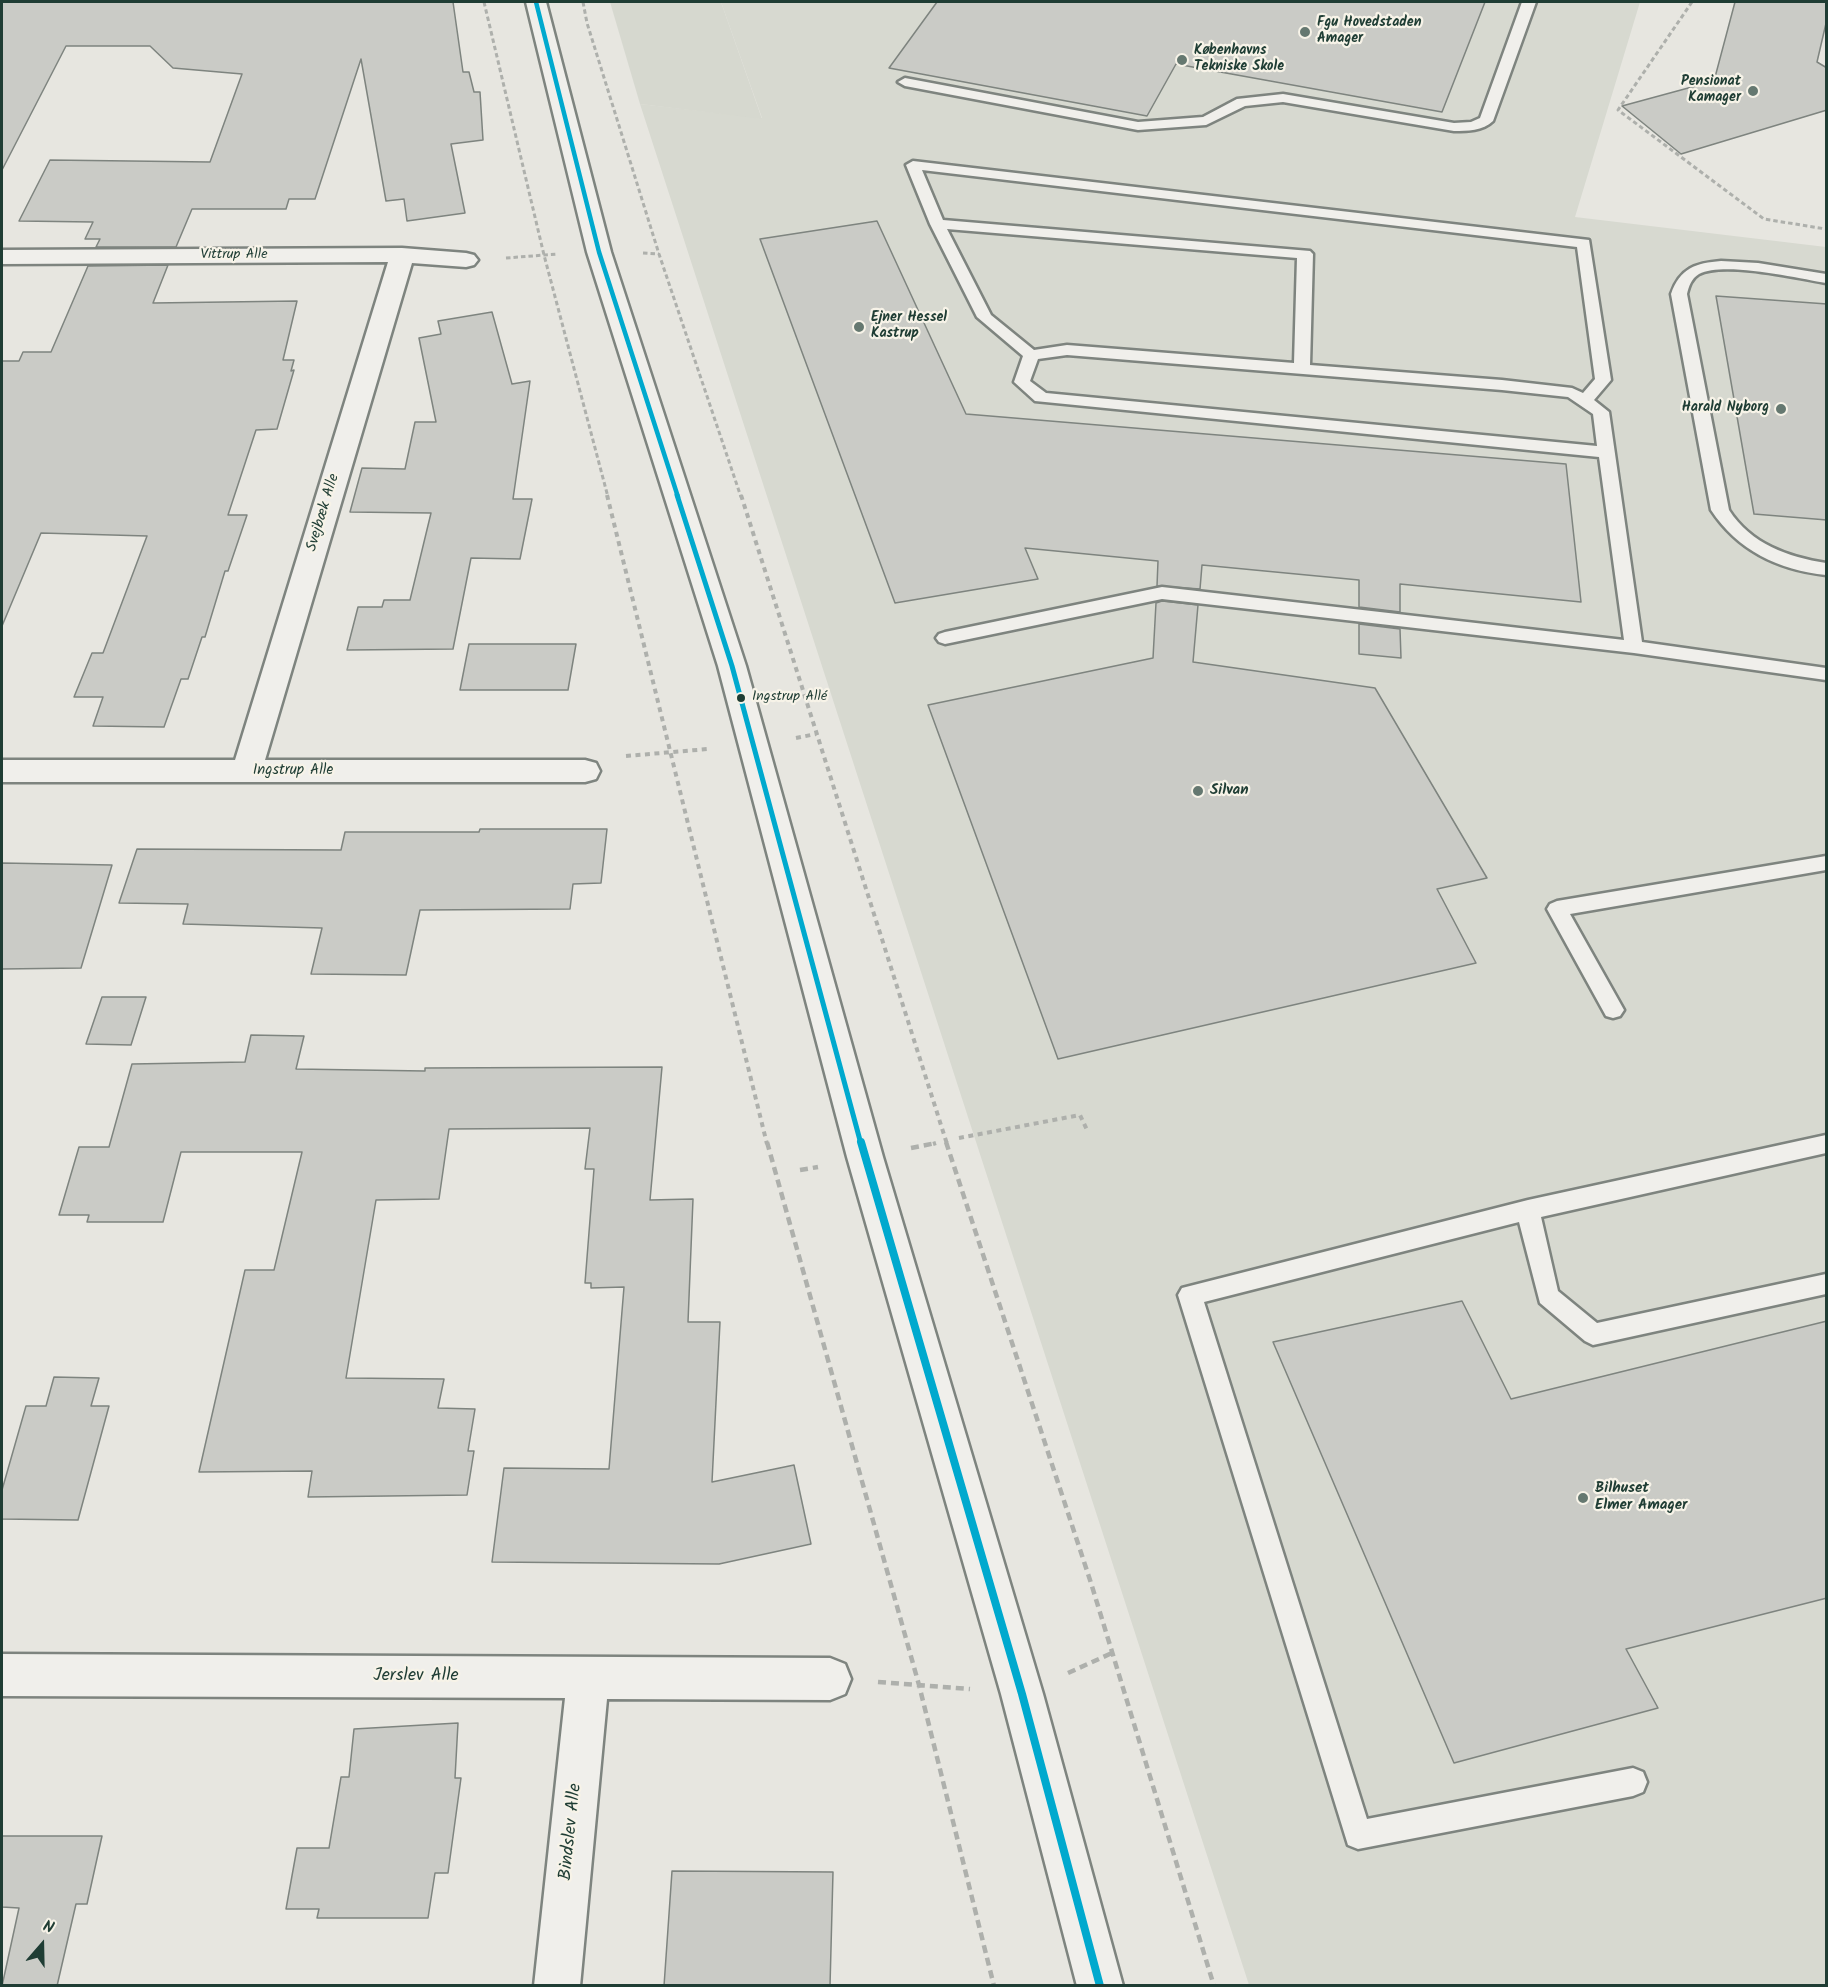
<!DOCTYPE html>
<html>
<head>
<meta charset="utf-8">
<style>
	body { margin:0 }
	#map { position:relative; width:1828px; height:1987px; overflow:hidden; background:#e7e6e0; font-family:Kalam,sans-serif }
	canvas { display:block }
	.frame { position:absolute; inset:0; border:3px solid #1f3d34; pointer-events:none }
	.north { position:absolute; left:12px; top:1915px; width:60px; height:60px; -webkit-text-stroke:4px #f7f3e8; paint-order:stroke; rotate:20deg; font-size:16px; font-weight:700; line-height:24px; text-align:center; color:#1f3d34 }
	.north::after { content:''; display:block; margin:auto; width:21px; height:27px; background:#1f3d34; clip-path:polygon(50% 0,100% 100%,50% 72%,0 100%) }
</style>
</head>
<body>
<div id="map">
<canvas width="1828" height="1987"></canvas>
<div class="frame"></div>
<div class="north">N</div>
</div>
<script>
const ctx = document.querySelector('canvas').getContext('2d');
ctx.lineJoin = 'round';
function fillPath(path, color) { ctx.fillStyle = color; ctx.fill(path, 'evenodd'); }
function strokePath(path, color, width, dash) { ctx.strokeStyle = color; ctx.lineWidth = width; ctx.lineCap = dash ? 'butt' : 'round'; ctx.setLineDash(dash || []); ctx.stroke(path); }
function label(font, color, halo, rows, align = 'center') {
  ctx.font = font + ' Kalam,sans-serif'; ctx.lineWidth = 4.5; ctx.setLineDash([]); ctx.textBaseline = 'middle'; ctx.strokeStyle = halo; ctx.fillStyle = color; for (const [text, x, y, turn = 0] of rows) {
    ctx.save(); ctx.translate(x, y); ctx.rotate((+turn || 0) * Math.PI / 180); ctx.textAlign = isNaN(turn) ? turn : align; if (halo) ctx.strokeText(text, 0, 0); ctx.fillText(text, 0, 0); ctx.restore();
  }
}
const built = new Path2D(`
	M 721,2 L 1640,2 L 1575,217 L 1826,247 L 1826,1985 L 1249,1985 L 640,104 L 762,118 Z`);
const green = new Path2D(`
	M 610,2 L 721,2 L 762,119 L 640,104 Z`);
const building = new Path2D(`
	M 2,2 L 453,2 L 463,72 L 469,72 L 474,92 L 480,92 L 483,140 L 451,144 L 465,213 L 407,221 L 404,199 L 386,201 L 361,59 L 315,199 L 289,199 L 286,209 L 192,209 L 176,247 L 96,247 L 100,239 L 85,239 L 93,222 L 19,221 L 50,160 L 210,162 L 242,74 L 173,68 L 150,46 L 66,46 L 2,170 Z
	M 937,2 L 1485,2 L 1442,112 L 1176,64 L 1147,116 L 889,68 Z
	M 1735,2 L 1827,2 L 1827,19 L 1817,62 L 1827,68 L 1827,110 L 1681,154 L 1622,106 L 1714,81 Z
	M 877,221 L 966,414 L 1566,464 L 1581,602 L 1400,584 L 1400,612 L 1359,607 L 1359,580 L 1202,565 L 1200,589 L 1157,586 L 1158,561 L 1025,548 L 1038,579 L 895,603 L 760,239 Z
	M 168,265 L 153,303 L 297,301 L 283,360 L 294,360 L 291,371 L 294,370 L 277,429 L 256,430 L 228,515 L 247,515 L 228,571 L 225,571 L 205,637 L 202,637 L 188,679 L 181,679 L 164,727 L 93,726 L 103,697 L 74,697 L 92,653 L 103,653 L 147,536 L 41,533 L 2,626 L 2,361 L 19,361 L 23,352 L 51,352 L 88,266 Z
	M 1716,296 L 1827,304 L 1827,520 L 1754,514 Z
	M 492,312 L 512,384 L 530,381 L 513,499 L 532,499 L 520,559 L 471,558 L 453,649 L 347,650 L 358,607 L 382,607 L 384,600 L 410,600 L 431,513 L 350,512 L 362,468 L 405,469 L 415,422 L 436,422 L 419,338 L 441,334 L 438,321 Z
	M 1162,601 L 1198,605 L 1193,662 L 1375,688 L 1487,878 L 1437,889 L 1476,963 L 1058,1059 L 928,705 L 1153,658 L 1156,603 Z
	M 1359,624 L 1400,629 L 1401,658 L 1359,654 Z
	M 469,644 L 576,644 L 568,690 L 460,690 Z
	M 480,829 L 607,829 L 601,883 L 573,884 L 570,909 L 420,910 L 406,975 L 311,974 L 322,928 L 183,924 L 188,904 L 119,903 L 137,849 L 341,850 L 345,832 L 479,832 Z
	M 2,863 L 112,865 L 81,968 L 2,969 Z
	M 102,997 L 146,997 L 131,1045 L 86,1044 Z
	M 251,1035 L 304,1036 L 296,1069 L 425,1071 L 425,1068 L 662,1067 L 650,1200 L 693,1199 L 688,1322 L 720,1322 L 712,1482 L 794,1465 L 811,1544 L 719,1564 L 492,1562 L 504,1468 L 609,1469 L 624,1287 L 591,1288 L 591,1283 L 585,1283 L 594,1169 L 585,1169 L 590,1128 L 449,1129 L 439,1199 L 376,1200 L 346,1378 L 444,1379 L 438,1408 L 475,1409 L 468,1451 L 474,1451 L 467,1495 L 308,1497 L 312,1471 L 199,1472 L 245,1270 L 274,1270 L 302,1152 L 181,1152 L 163,1222 L 87,1222 L 89,1215 L 59,1215 L 79,1147 L 109,1147 L 132,1064 L 245,1062 Z
	M 1462,1301 L 1511,1399 L 1827,1321 L 1827,1598 L 1626,1649 L 1658,1708 L 1454,1763 L 1273,1342 Z
	M 54,1377 L 99,1378 L 91,1406 L 109,1406 L 78,1520 L 2,1519 L 2,1490 L 26,1406 L 46,1406 Z
	M 458,1723 L 455,1778 L 461,1778 L 448,1873 L 435,1873 L 428,1918 L 317,1918 L 319,1909 L 286,1909 L 297,1848 L 329,1848 L 341,1777 L 349,1777 L 354,1729 Z
	M 2,1836 L 102,1836 L 87,1904 L 76,1904 L 57,1986 L 2,1986 L 19,1908 L 2,1907 Z
	M 672,1871 L 833,1872 L 830,1986 L 664,1986 Z`);
const pathFar2 = new Path2D(`
	M 484,2 L 544,255 L 608,497
	M 583,2 L 587,23 L 659,254 L 741,497
	M 1692,2 L 1618,110 L 1764,219 L 1826,229
	M 643,253 L 659,254
	M 506,258 L 558,254`);
const pathFar1 = new Path2D(`
	M 607,495 L 767,1144
	M 741,495 L 947,1144
	M 796,738 L 816,734
	M 626,756 L 708,749
	M 959,1138 L 1080,1115 L 1087,1130
	M 933,1144 L 936,1143`);
const path = new Path2D(`
	M 767,1142 L 919,1685 L 994,1986
	M 946,1142 L 1091,1583 L 1214,1986
	M 911,1148 L 936,1143
	M 800,1170 L 818,1167
	M 1068,1673 L 1112,1653
	M 878,1682 L 970,1689`);
const lane = new Path2D(`
	M 1522,2 L 1536,2 L 1493,121 C 1483,131 1467,131 1454,131 L 1283,102 L 1245,106 L 1206,125 L 1138,130 L 905,86 L 898,82 L 905,78 L 1138,122 L 1203,117 L 1237,99 L 1283,94 L 1454,123 L 1471,122 L 1480,118 Z
	M 913,161 L 1589,240 L 1611,380 L 1594,400 L 1609,412 L 1642,642 L 1826,668 L 1826,680 L 1634,653 L 1162,599 L 945,644 L 939,642 L 936,638 L 939,634 L 945,632 L 1162,587 L 1624,640 L 1599,457 L 1035,401 L 1014,382 L 1023,356 L 977,317 L 930,224 L 906,165 ZM 922,170 L 1577,247 L 1595,379 L 1583,393 L 1572,388 L 1502,380 L 1310,365 L 1313,254 L 1310,251 L 943,220 ZM 947,229 L 1297,258 L 1294,363 L 1067,345 L 1034,350 L 991,315 ZM 1067,355 L 1502,390 L 1568,397 L 1593,414 L 1597,446 L 1046,393 L 1030,381 L 1038,359 Z
	M 1721,261 L 1758,263 L 1826,274 L 1826,283 C 1797,278 1724,261 1699,274 C 1691,279 1689,286 1687,294 L 1729,510 C 1751,544 1788,557 1826,563 L 1826,575 C 1779,570 1738,551 1711,510 L 1671,294 C 1680,268 1696,263 1721,261 Z
	M 1826,856 L 1826,870 L 1570,914 L 1624,1010 L 1620,1016 L 1613,1018 L 1606,1016 L 1547,909 L 1550,904 L 1557,901 Z
	M 1826,1135 L 1826,1153 L 1541,1217 L 1558,1291 L 1597,1323 L 1826,1274 L 1826,1294 L 1593,1345 L 1585,1341 L 1540,1303 L 1519,1222 L 1204,1302 L 1367,1819 L 1633,1768 L 1643,1772 L 1647,1782 L 1643,1792 L 1633,1796 L 1358,1849 L 1348,1845 L 1178,1295 L 1182,1288 L 1528,1200 Z`);
const street = new Path2D(`
	M 402,248 L 466,253 L 474,255 L 478,260 L 474,265 L 466,267 L 412,263 L 265,760 L 585,760 L 596,763 L 600,771 L 596,779 L 585,782 L 2,782 L 2,760 L 235,760 L 388,262 L 2,264 L 2,250 Z
	M 2,1654 L 830,1658 L 845,1664 L 851,1679 L 845,1694 L 830,1700 L 607,1699 L 580,1986 L 534,1986 L 565,1698 L 2,1696 Z`);
const secondary = new Path2D(`
	M 526,2 L 546,2 L 611,252 L 746,666 L 883,1157 L 1043,1694 L 1123,1986 L 1077,1986 L 1001,1694 L 847,1157 L 718,666 L 587,252 Z`);
const bus1Far2 = new Path2D(`
	M 536,2 L 599,252 L 678,497`);
const bus1Far1 = new Path2D(`
	M 677,495 L 732,666 L 861,1144`);
const bus1 = new Path2D(`
	M 861,1142 L 1022,1694 L 1100,1986`);
const markers = [
	[1305,32,6,"#657870"],
	[1182,60,6,"#657870"],
	[1753,91,6,"#657870"],
	[859,327,6,"#657870"],
	[1781,409,6,"#657870"],
	[741,698,5,"#1f3d34"],
	[1198,791,6,"#657870"],
	[1583,1498,6,"#657870"]
];
const farPoinames = [
	["Fgu Hovedstaden",1317,24],
	["Amager",1317,40],
	["Københavns",1194,52],
	["Tekniske Skole",1194,68],
	["Pensionat",1741,83,"right"],
	["Kamager",1741,99,"right"],
	["Ejner Hessel",871,319],
	["Kastrup",871,335],
	["Harald Nyborg",1769,409,"right"]
];
const farStreetnames = [
	["Vittrup Alle",234,256]
];
const busNames = [
	["Ingstrup Allé",752,698]
];
const streetNames = [
	["Svejbæk Alle",324,513,-73],
	["Ingstrup Alle",293,771]
];
const poiNames = [
	["Silvan",1210,791],
	["Bilhuset",1595,1489],
	["Elmer Amager",1595,1506]
];
const nearStreetnames = [
	["Jerslev Alle",416,1677],
	["Bindslev Alle",572,1832,-84]
];
fillPath(built, '#d7d9d0');
fillPath(green, '#d6d8cf');
fillPath(building, '#cacbc6');
strokePath(building, '#7e847f', 1.5);
strokePath(lane, '#7e847f', 5);
strokePath(street, '#7e847f', 5);
strokePath(secondary, '#7e847f', 5);
strokePath(pathFar2, '#aeb0ac', 3, [4.5, 3]);
strokePath(pathFar1, '#aeb0ac', 4, [5, 4.5]);
strokePath(path, '#aeb0ac', 4.5, [8, 5]);
fillPath(lane, '#f0efeb');
fillPath(street, '#f0efeb');
fillPath(secondary, '#f0efeb');
strokePath(bus1Far2, '#00a9ce', 4.5);
strokePath(bus1Far1, '#00a9ce', 5);
strokePath(bus1, '#00a9ce', 8);
for (const [x, y, r, color] of markers) { const dot = new Path2D(); dot.arc(x, y, r, 0, 2 * Math.PI); ctx.fillStyle = color; ctx.fill(dot); strokePath(dot, '#f7f3e8', 2); }
label('bold 14px', '#1f3d34', '#f7f3e8', farPoinames, 'left');
label('14px', '#1f3d34', '#f7f3e8', farStreetnames);
label('14px', '#1f3d34', '#f7f3e8', busNames, 'left');
label('15px', '#1f3d34', '#f7f3e8', streetNames);
label('bold 15px', '#1f3d34', '#f7f3e8', poiNames, 'left');
label('18px', '#1f3d34', '#f7f3e8', nearStreetnames);
</script>
</body>
</html>
